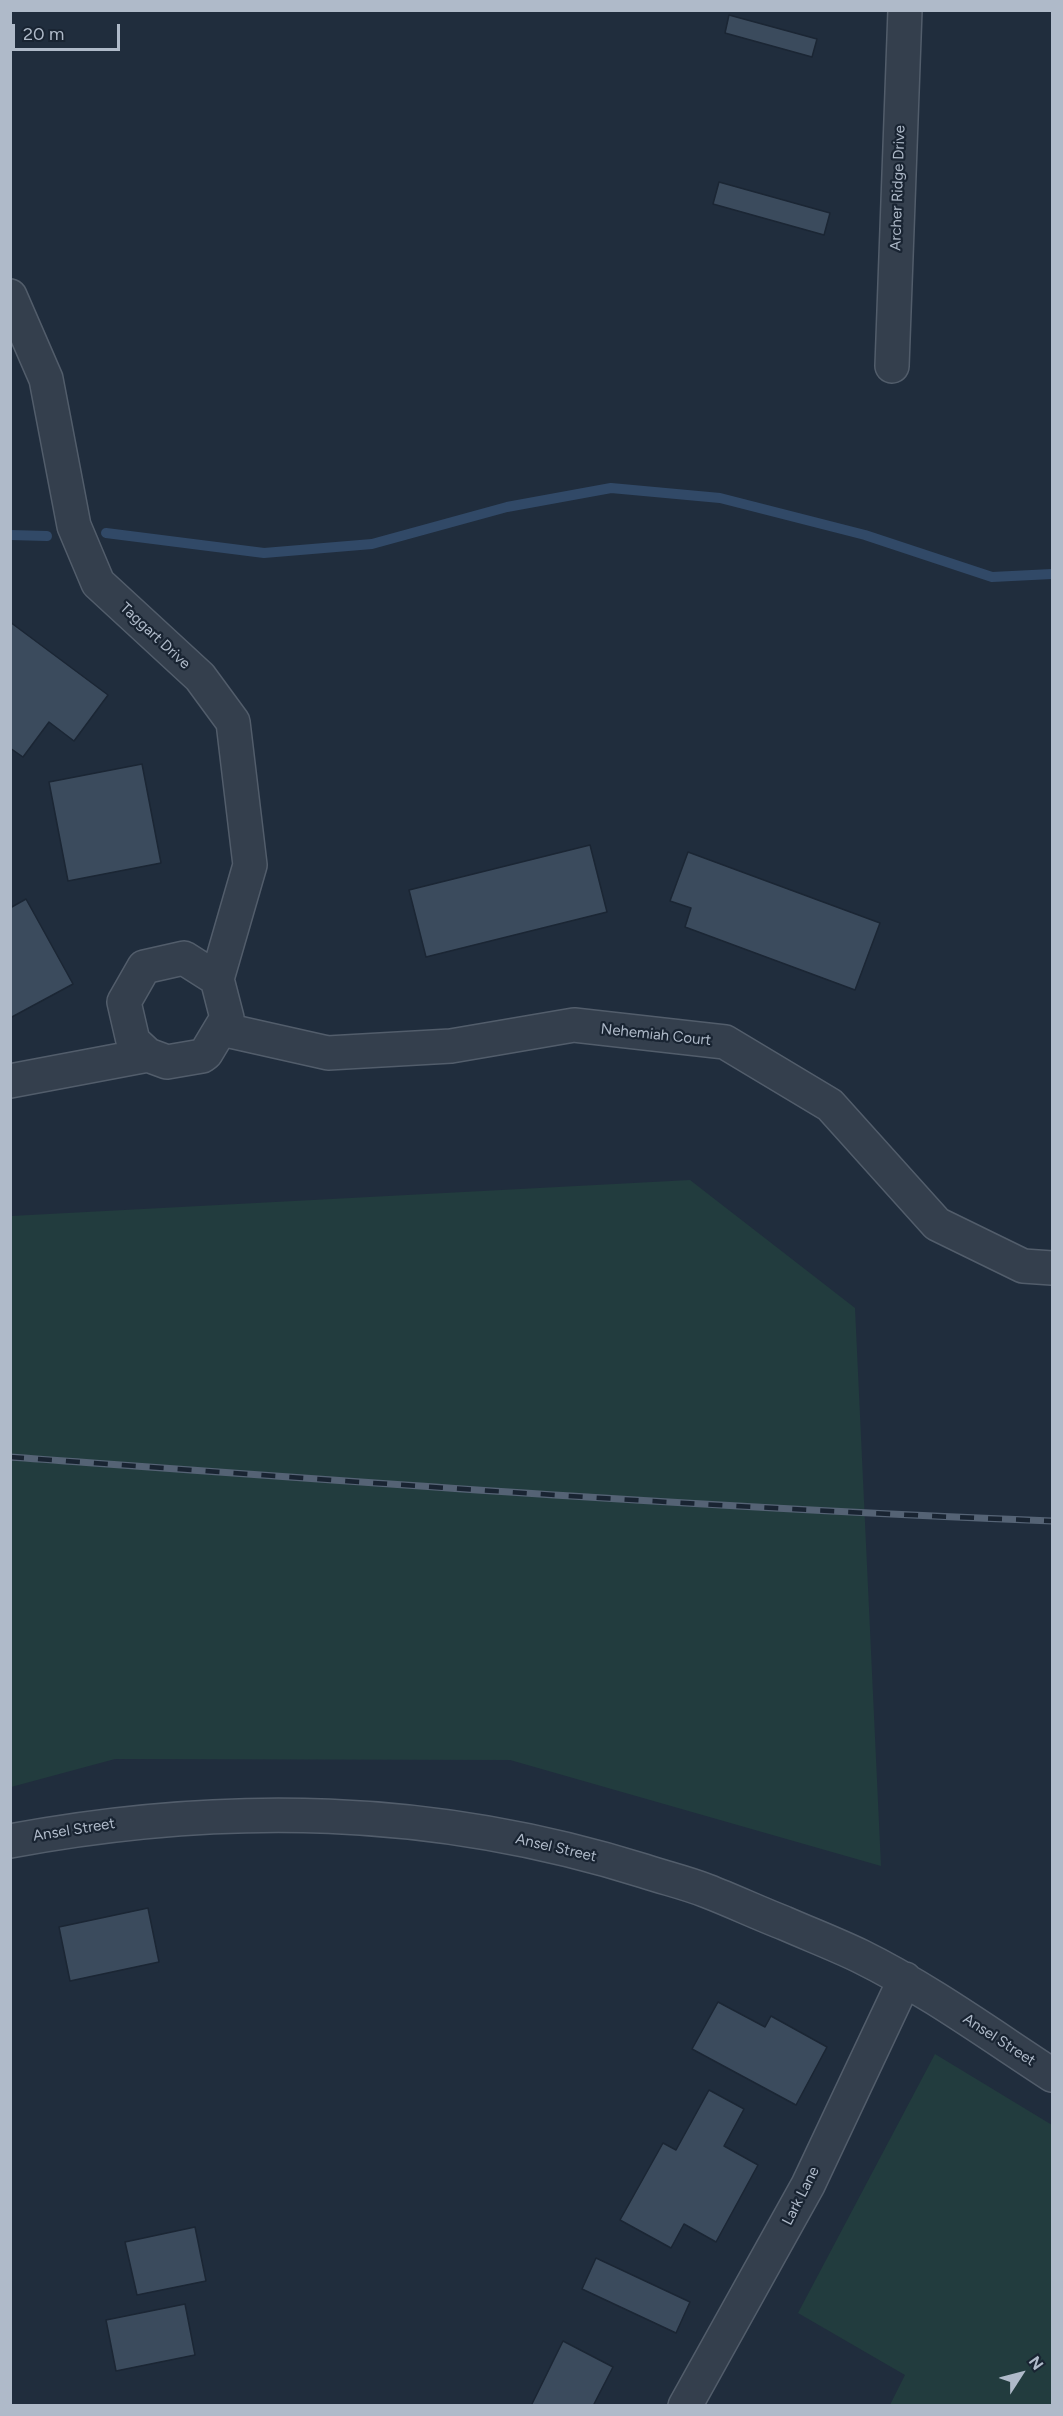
<!DOCTYPE html>
<html>
<head>
<meta charset="utf-8">
<style>
	body { margin:0 }
	#map { position:relative; width:1063px; height:2416px; overflow:hidden; background:#202d3d; font-family:Figtree,sans-serif }
	canvas { display:block }
	.frame { position:absolute; inset:0; border:12px solid #afbac9; pointer-events:none }
	.north { position:absolute; left:991px; top:2344px; width:60px; height:60px; -webkit-text-stroke:4px #192432; paint-order:stroke; rotate:54deg; font-size:16px; font-weight:700; line-height:24px; text-align:center; color:#afbac9 }
	.north::after { content:''; display:block; margin:auto; width:21px; height:27px; background:#afbac9; clip-path:polygon(50% 0,100% 100%,50% 72%,0 100%) }
	.scale { position:absolute; left:12px; top:24px; width:108px; height:27px; box-sizing:border-box; border:3px solid #afbac9; border-top:0; padding-left:8px; font-size:18px; line-height:21px; white-space:nowrap; color:#afbac9; -webkit-text-stroke:4px #192432; paint-order:stroke }
</style>
</head>
<body>
<div id="map">
<canvas width="1063" height="2416"></canvas>
<div class="frame"></div>
<div class="north">N</div>
<div class="scale">20 m</div>
</div>
<script>
const ctx = document.querySelector('canvas').getContext('2d');
ctx.lineJoin = 'round';
function fillPath(path, color) { ctx.fillStyle = color; ctx.fill(path, 'evenodd'); }
function strokePath(path, color, width, dash) { ctx.strokeStyle = color; ctx.lineWidth = width; ctx.lineCap = dash ? 'butt' : 'round'; ctx.setLineDash(dash || []); ctx.stroke(path); }
function label(font, color, halo, rows, align = 'center') {
  ctx.font = font + ' Figtree,sans-serif'; ctx.lineWidth = 4.5; ctx.setLineDash([]); ctx.textBaseline = 'middle'; ctx.strokeStyle = halo; ctx.fillStyle = color; for (const [text, x, y, turn = 0] of rows) {
    ctx.save(); ctx.translate(x, y); ctx.rotate((+turn || 0) * Math.PI / 180); ctx.textAlign = isNaN(turn) ? turn : align; if (halo) ctx.strokeText(text, 0, 0); ctx.fillText(text, 0, 0); ctx.restore();
  }
}
const green = new Path2D(`
	M 690,1180 L 855,1308 L 881,1866 L 510,1760 L 115,1759 L 11,1787 L 11,1216 Z
	M 935,2054 L 1052,2125 L 1052,2405 L 890,2405 L 905,2375 L 798,2313 Z`);
const stream = new Path2D(`
	M 106,533 L 264,553 L 372,544 L 507,507 L 611,488 L 720,498 L 865,535 L 992,577 L 1052,574
	M 10,535 L 47,536`);
const building = new Path2D(`
	M 729,15 L 817,39 L 812,57 L 725,33 Z
	M 719,182 L 830,213 L 824,235 L 713,204 Z
	M 10,622 L 108,695 L 74,741 L 49,722 L 23,757 L 10,748 Z
	M 142,764 L 161,863 L 68,881 L 49,782 Z
	M 590,845 L 607,912 L 426,957 L 409,890 Z
	M 688,852 L 880,923 L 855,990 L 685,927 L 691,908 L 670,901 Z
	M 26,899 L 73,984 L 10,1018 L 10,908 Z
	M 148,1908 L 159,1962 L 70,1981 L 59,1927 Z
	M 718,2002 L 765,2027 L 771,2016 L 827,2047 L 796,2105 L 692,2049 Z
	M 709,2090 L 744,2109 L 724,2146 L 758,2165 L 716,2242 L 684,2224 L 671,2248 L 620,2220 L 663,2143 L 676,2150 Z
	M 195,2227 L 206,2281 L 137,2295 L 125,2242 Z
	M 596,2258 L 690,2302 L 676,2333 L 582,2289 Z
	M 185,2304 L 195,2355 L 116,2371 L 106,2320 Z
	M 563,2341 L 613,2367 L 593,2406 L 531,2406 Z`);
const minor = new Path2D(`
	M 10,296 L 46,379 L 74,526 L 98,583 L 200,677 L 233,722 L 250,865 L 217,979
	M 892,366 L 905,10
	M 184,958 L 217,979 L 227,1018 L 206,1053 L 202,1056 L 167,1062 L 148,1055 L 133,1041 L 124,1002 L 144,967 Z
	M 221,1029 L 328,1053 L 451,1046 L 574,1025 L 725,1042 L 830,1105 L 937,1224 L 1023,1266 L 1052,1268
	M 10,1081 L 148,1055
	M 10,1841 C 226,1801 434,1805 644,1871 C 665,1878 687,1883 707,1891 C 733,1901 758,1913 784,1923 C 809,1934 835,1944 860,1956 C 927,1989 989,2034 1052,2075
	M 685,2406 L 808,2185 L 905,1979`);
const rail = new Path2D(`
	M 10,1457 C 358,1482 705,1508 1052,1521`);
const streetNames = [
	["Archer Ridge Drive",898,188,-88],
	["Taggart Drive",155,636,43],
	["Nehemiah Court",656,1035,6],
	["Ansel Street",74,1830,-9],
	["Ansel Street",556,1848,13],
	["Ansel Street",999,2040,33],
	["Lark Lane",801,2196,-63]
];
fillPath(green, '#223c3e');
strokePath(stream, '#314967', 10);
fillPath(building, '#3b4b5d');
strokePath(building, '#1b2634', 1.5);
strokePath(minor, '#525d6b', 36);
strokePath(minor, '#343f4d', 33);
strokePath(rail, '#556375', 7);
strokePath(rail, '#192432', 4.5, [14]);
label('15px', '#afbac9', '#192432', streetNames);
</script>
</body>
</html>
